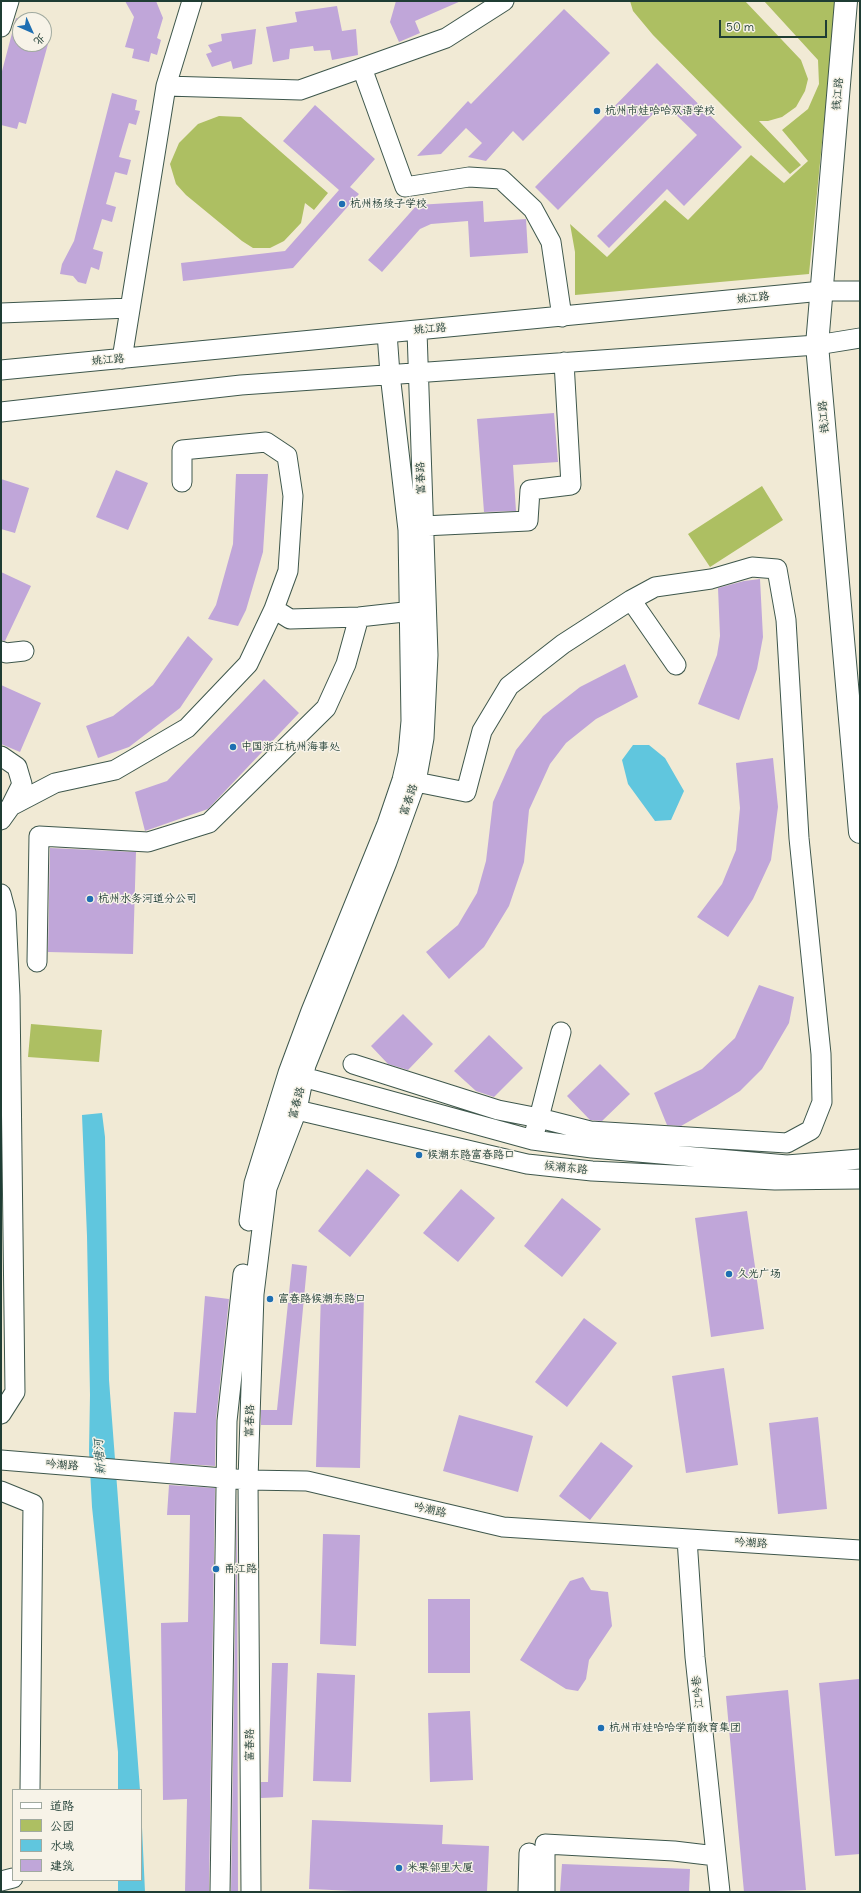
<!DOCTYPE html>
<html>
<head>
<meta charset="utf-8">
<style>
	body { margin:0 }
	#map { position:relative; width:861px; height:1893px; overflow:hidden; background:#f1ead5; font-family:Delius,"LXGW WenKai TC",sans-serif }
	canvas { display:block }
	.frame { position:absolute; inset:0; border:2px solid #1f3d34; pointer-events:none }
	.legend { position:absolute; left:12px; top:1789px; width:130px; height:92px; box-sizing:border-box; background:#f7f3e8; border:1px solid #a1aaa0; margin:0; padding:5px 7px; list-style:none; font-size:12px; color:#1f3d34 }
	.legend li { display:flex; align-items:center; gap:8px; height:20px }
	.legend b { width:20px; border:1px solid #a1aaa0 }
	.north { position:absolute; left:12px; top:12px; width:40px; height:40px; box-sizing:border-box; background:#f7f3e8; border:1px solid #a1aaa0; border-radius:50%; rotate:135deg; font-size:11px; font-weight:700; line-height:16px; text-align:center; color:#1f3d34 }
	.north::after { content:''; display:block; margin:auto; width:14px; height:18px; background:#1f6fb2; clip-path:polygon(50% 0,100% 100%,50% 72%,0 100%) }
	.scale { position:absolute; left:719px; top:20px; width:108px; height:18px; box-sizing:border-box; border:2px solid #1f3d34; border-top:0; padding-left:5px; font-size:12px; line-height:14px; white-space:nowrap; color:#1f3d34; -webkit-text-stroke:3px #f7f3e8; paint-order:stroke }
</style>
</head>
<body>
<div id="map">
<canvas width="861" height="1893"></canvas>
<div class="frame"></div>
<ul class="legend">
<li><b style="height:5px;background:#fff"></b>道路</li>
<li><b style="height:11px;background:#adbf62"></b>公园</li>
<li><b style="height:11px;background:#60c6de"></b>水域</li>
<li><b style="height:11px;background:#c0a6d9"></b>建筑</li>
</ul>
<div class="north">北</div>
<div class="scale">50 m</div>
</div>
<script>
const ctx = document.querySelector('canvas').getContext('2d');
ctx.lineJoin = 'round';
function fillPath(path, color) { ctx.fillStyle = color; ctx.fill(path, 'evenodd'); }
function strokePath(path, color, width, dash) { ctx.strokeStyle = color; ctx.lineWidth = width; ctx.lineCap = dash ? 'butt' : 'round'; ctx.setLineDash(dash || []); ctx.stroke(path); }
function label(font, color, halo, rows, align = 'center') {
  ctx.font = font + ' Delius,"LXGW WenKai TC",sans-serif'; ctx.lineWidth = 3; ctx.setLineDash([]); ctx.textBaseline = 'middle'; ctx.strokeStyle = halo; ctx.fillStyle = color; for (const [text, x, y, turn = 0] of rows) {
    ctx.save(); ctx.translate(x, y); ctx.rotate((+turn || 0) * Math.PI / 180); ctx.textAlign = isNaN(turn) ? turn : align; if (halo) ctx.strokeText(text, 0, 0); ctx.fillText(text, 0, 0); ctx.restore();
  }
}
const green = new Path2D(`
	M 630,1 L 745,1 L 801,60 L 808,79 L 805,91 L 796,107 L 782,117 L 768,121 L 759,121 L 801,165 L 790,174 L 653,35 L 633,11 Z
	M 764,1 L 836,1 L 809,274 L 575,295 L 575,252 L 570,224 L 607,257 L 665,200 L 688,220 L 751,155 L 784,183 L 808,161 L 782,130 L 808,109 L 819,84 L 818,60 Z
	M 219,116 L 241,117 L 328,193 L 314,210 L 305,203 L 301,223 L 284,241 L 270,248 L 253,248 L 242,241 L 186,195 L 176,184 L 170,164 L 179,143 L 198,124 Z
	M 762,486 L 783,520 L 710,567 L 688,534 Z
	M 31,1024 L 102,1030 L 99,1062 L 28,1057 Z`);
const water = new Path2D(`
	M 633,745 L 649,745 L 665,758 L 684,791 L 671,820 L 655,821 L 628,784 L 622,760 Z
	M 102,1113 L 105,1137 L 109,1380 L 140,1790 L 118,1790 L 118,1752 L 92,1507 L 89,1451 L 90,1395 L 87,1236 L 82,1115 Z
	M 141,1806 L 145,1892 L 118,1892 L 118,1880 L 141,1880 Z`);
const building = new Path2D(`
	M 125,1 L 156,1 L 163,18 L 157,38 L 161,40 L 157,55 L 151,53 L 149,62 L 132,58 L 134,49 L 125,47 L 134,17 Z
	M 396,1 L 461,1 L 415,21 L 420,33 L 399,42 L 390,22 Z
	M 337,6 L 342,31 L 356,29 L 358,55 L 332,60 L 330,50 L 314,51 L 313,46 L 290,49 L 289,59 L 273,62 L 266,27 L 297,22 L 295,12 Z
	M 564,9 L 610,53 L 523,141 L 513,131 L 486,161 L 468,157 L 482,143 L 466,128 L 441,154 L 417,156 L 468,101 L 471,104 Z
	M 16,18 L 20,19 L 20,44 L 48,44 L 26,124 L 19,122 L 17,129 L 1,125 L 1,75 Z
	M 256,29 L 252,64 L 233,69 L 231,61 L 212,67 L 206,54 L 212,52 L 208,45 L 222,41 L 221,34 Z
	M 657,63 L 742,147 L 684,206 L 667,189 L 609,248 L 597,236 L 697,135 L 664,103 L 558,210 L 535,187 Z
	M 112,93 L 137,100 L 135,110 L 140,111 L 136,125 L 129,123 L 119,157 L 131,160 L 127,175 L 115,172 L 106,204 L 116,207 L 112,222 L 102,219 L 93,249 L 103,252 L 99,270 L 91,267 L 86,284 L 78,282 L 73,276 L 60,274 L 62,264 L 74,241 Z
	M 315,105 L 375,159 L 350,187 L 359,194 L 293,268 L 183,281 L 181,263 L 285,251 L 339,190 L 283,141 Z
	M 483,201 L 484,222 L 526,219 L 528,253 L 470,257 L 468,221 L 431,224 L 420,229 L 382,272 L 368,260 L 417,205 Z
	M 554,413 L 558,462 L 513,465 L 516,511 L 484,512 L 477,419 Z
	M 116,470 L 148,483 L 128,530 L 96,517 Z
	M 236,474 L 268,474 L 263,552 L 246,610 L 238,626 L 208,619 L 216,605 L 233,544 Z
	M 1,479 L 29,488 L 15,533 L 1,529 Z
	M 1,572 L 31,586 L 5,641 L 1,640 Z
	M 760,579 L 763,637 L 757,669 L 739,720 L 698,704 L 717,655 L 720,636 L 718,588 L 744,581 Z
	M 188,636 L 213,659 L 180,708 L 129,747 L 98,758 L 86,726 L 113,716 L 153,685 Z
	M 625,664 L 638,697 L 596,719 L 566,743 L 550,764 L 529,810 L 524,862 L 509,906 L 484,947 L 449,979 L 426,952 L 458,925 L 477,893 L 486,861 L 493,802 L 516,750 L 543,716 L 580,687 Z
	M 264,679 L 299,713 L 208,809 L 145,831 L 135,792 L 167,781 Z
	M 1,685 L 41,703 L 20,752 L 1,744 Z
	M 773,758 L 778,807 L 771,860 L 753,899 L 728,937 L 697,917 L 722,884 L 736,850 L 740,808 L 736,763 Z
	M 50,848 L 136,852 L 133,954 L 48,952 Z
	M 759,985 L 794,997 L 789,1023 L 762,1069 L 740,1091 L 716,1106 L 681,1126 L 667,1125 L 654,1093 L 702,1069 L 735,1038 Z
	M 403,1014 L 433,1044 L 408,1070 L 388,1064 L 371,1046 Z
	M 489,1035 L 523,1068 L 494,1097 L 476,1091 L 454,1071 Z
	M 600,1064 L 630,1094 L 602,1121 L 590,1120 L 567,1096 Z
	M 367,1169 L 400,1195 L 350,1257 L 318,1231 Z
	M 461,1189 L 495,1218 L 458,1262 L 423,1233 Z
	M 562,1198 L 601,1229 L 562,1277 L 524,1246 Z
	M 747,1211 L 764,1329 L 711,1337 L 695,1218 Z
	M 292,1264 L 307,1266 L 292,1425 L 261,1425 L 261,1410 L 277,1410 Z
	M 321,1293 L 364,1294 L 360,1468 L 316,1467 Z
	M 205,1296 L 229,1299 L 216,1420 L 215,1466 L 170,1463 L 174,1412 L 196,1413 Z
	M 584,1318 L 617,1343 L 567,1407 L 535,1382 Z
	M 724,1368 L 738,1465 L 686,1473 L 672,1376 Z
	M 459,1415 L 533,1436 L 518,1492 L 443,1471 Z
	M 818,1417 L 827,1509 L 778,1514 L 769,1423 Z
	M 601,1442 L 633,1466 L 590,1520 L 559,1496 Z
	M 169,1485 L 215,1488 L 209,1892 L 185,1892 L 187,1799 L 163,1800 L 161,1623 L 188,1622 L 190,1515 L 167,1515 Z
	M 237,1490 L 238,1892 L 231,1892 Z
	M 323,1534 L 360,1535 L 356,1646 L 320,1644 Z
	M 583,1577 L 591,1590 L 608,1592 L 612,1626 L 589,1660 L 586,1679 L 578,1691 L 566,1689 L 520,1660 L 570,1581 Z
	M 428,1599 L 470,1599 L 470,1673 L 428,1673 Z
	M 272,1663 L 288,1663 L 283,1797 L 261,1798 L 261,1782 L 268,1782 Z
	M 317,1673 L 355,1675 L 351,1782 L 313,1781 Z
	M 859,1679 L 860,1854 L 835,1856 L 819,1683 Z
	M 788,1690 L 806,1890 L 744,1892 L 726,1696 Z
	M 470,1711 L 473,1780 L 430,1782 L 428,1713 Z
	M 312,1820 L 443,1825 L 442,1844 L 489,1846 L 487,1892 L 377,1892 L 309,1889 Z
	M 562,1864 L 690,1869 L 689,1892 L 560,1892 Z`);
const minor = new Path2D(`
	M 1,27 L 9,1
	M 362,68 L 405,187 L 469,177 L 501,179 L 533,209 L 551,242 L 562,317
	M 166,86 L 192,1
	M 1,313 L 130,308
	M 122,359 L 166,86 L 300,90 L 446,38 L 504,1
	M 1,370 L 822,291 L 860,291
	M 1,412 L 241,385 L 817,345 L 860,338
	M 182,482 L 182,450 L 266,442 L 287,456 L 293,496 L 288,571 L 274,609 L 290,619 L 359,617 L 422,610
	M 423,526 L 528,521 L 530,490 L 571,485 L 564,362
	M 1,651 L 6,653 L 24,651
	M 1,756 L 17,767 L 22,784 L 11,806 L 1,820
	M 416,782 L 466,792 L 482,731 L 509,686 L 563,644 L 631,600
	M 11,806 L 55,783 L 115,770 L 187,728 L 248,664 L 274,609
	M 1,894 L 6,913 L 10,996 L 15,1392 L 1,1414
	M 37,962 L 39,836 L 148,842 L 209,823 L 326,708 L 346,664 L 359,617
	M 561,1032 L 539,1118 L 590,1131 L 787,1143 L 811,1130 L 822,1102 L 821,1054 L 799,838 L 786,620 L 777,569 L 752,567 L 711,579 L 655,587 L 631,600 L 676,665
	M 353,1064 L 498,1110 L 539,1118 L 535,1131
	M 292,1074 L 533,1140 L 592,1148 L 787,1165 L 860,1159
	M 285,1106 L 297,1110 L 527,1164 L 592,1171 L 775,1180 L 860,1179
	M 249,1221 L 254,1183 L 288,1073 L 311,1011 L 387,824 L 402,780 L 408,754 L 411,721 L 408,530 L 390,374 L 387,333
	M 1,1460 L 248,1480 L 307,1481 L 503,1527 L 860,1550
	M 1,1491 L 33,1504 L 30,1790
	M 687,1539 L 695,1657 L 720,1892
	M 1,1881 L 13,1878
	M 220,1892 L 227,1421 L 243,1274
	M 251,1892 L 248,1480 L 254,1294 L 267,1188 L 297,1110 L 306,1065 L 387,862 L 416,782 L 424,738 L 428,655 L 417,331
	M 528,1892 L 529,1853
	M 545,1892 L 545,1844 L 674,1851 L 716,1856`);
const major = new Path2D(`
	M 846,1 L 817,345 L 860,832`);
const markers = [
	[597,111,4,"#1f6fb2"],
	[342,204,4,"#1f6fb2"],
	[233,747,4,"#1f6fb2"],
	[90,899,4,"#1f6fb2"],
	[419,1155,4,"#1f6fb2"],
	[729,1274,4,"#1f6fb2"],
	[270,1299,4,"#1f6fb2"],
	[216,1569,4,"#1f6fb2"],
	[601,1728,4,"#1f6fb2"],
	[399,1868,4,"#1f6fb2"]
];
const streetNames = [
	["钱江路",838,94,-85],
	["姚江路",753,298,-6],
	["姚江路",430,329,-5],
	["姚江路",108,360,-5],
	["钱江路",824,417,-95],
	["富春路",421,478,-92],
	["富春路",409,800,-71],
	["富春路",297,1103,-75],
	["候潮东路",566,1168,6],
	["富春路",250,1421,-88],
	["吟潮路",62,1465,5],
	["吟潮路",430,1510,13],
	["吟潮路",751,1543,4],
	["江吟巷",698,1692,-96],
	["富春路",250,1745,-90]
];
const poiNames = [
	["杭州市娃哈哈双语学校",605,111],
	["杭州杨绫子学校",350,204],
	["中国浙江杭州海事处",241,747],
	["杭州水务河道分公司",98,899],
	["候潮东路富春路口",427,1155],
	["久光广场",737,1274],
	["富春路候潮东路口",278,1299],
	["甬江路",224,1569],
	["杭州市娃哈哈学前教育集团",609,1728],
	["米果邻里大厦",407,1868]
];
const waterNames = [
	["新塘河",100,1457,-95]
];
fillPath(green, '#adbf62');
fillPath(water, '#60c6de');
fillPath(building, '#c0a6d9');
strokePath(minor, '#3e574c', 21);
strokePath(major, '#3e574c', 24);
strokePath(minor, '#fff', 19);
strokePath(major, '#fff', 22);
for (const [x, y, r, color] of markers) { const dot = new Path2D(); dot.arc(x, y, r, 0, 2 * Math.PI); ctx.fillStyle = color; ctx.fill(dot); strokePath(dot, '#f7f3e8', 1.5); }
label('11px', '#1f3d34', '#f7f3e8', streetNames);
label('11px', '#1f3d34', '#f7f3e8', poiNames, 'left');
label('italic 12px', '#2c5856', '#f7f3e8', waterNames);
</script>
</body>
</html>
